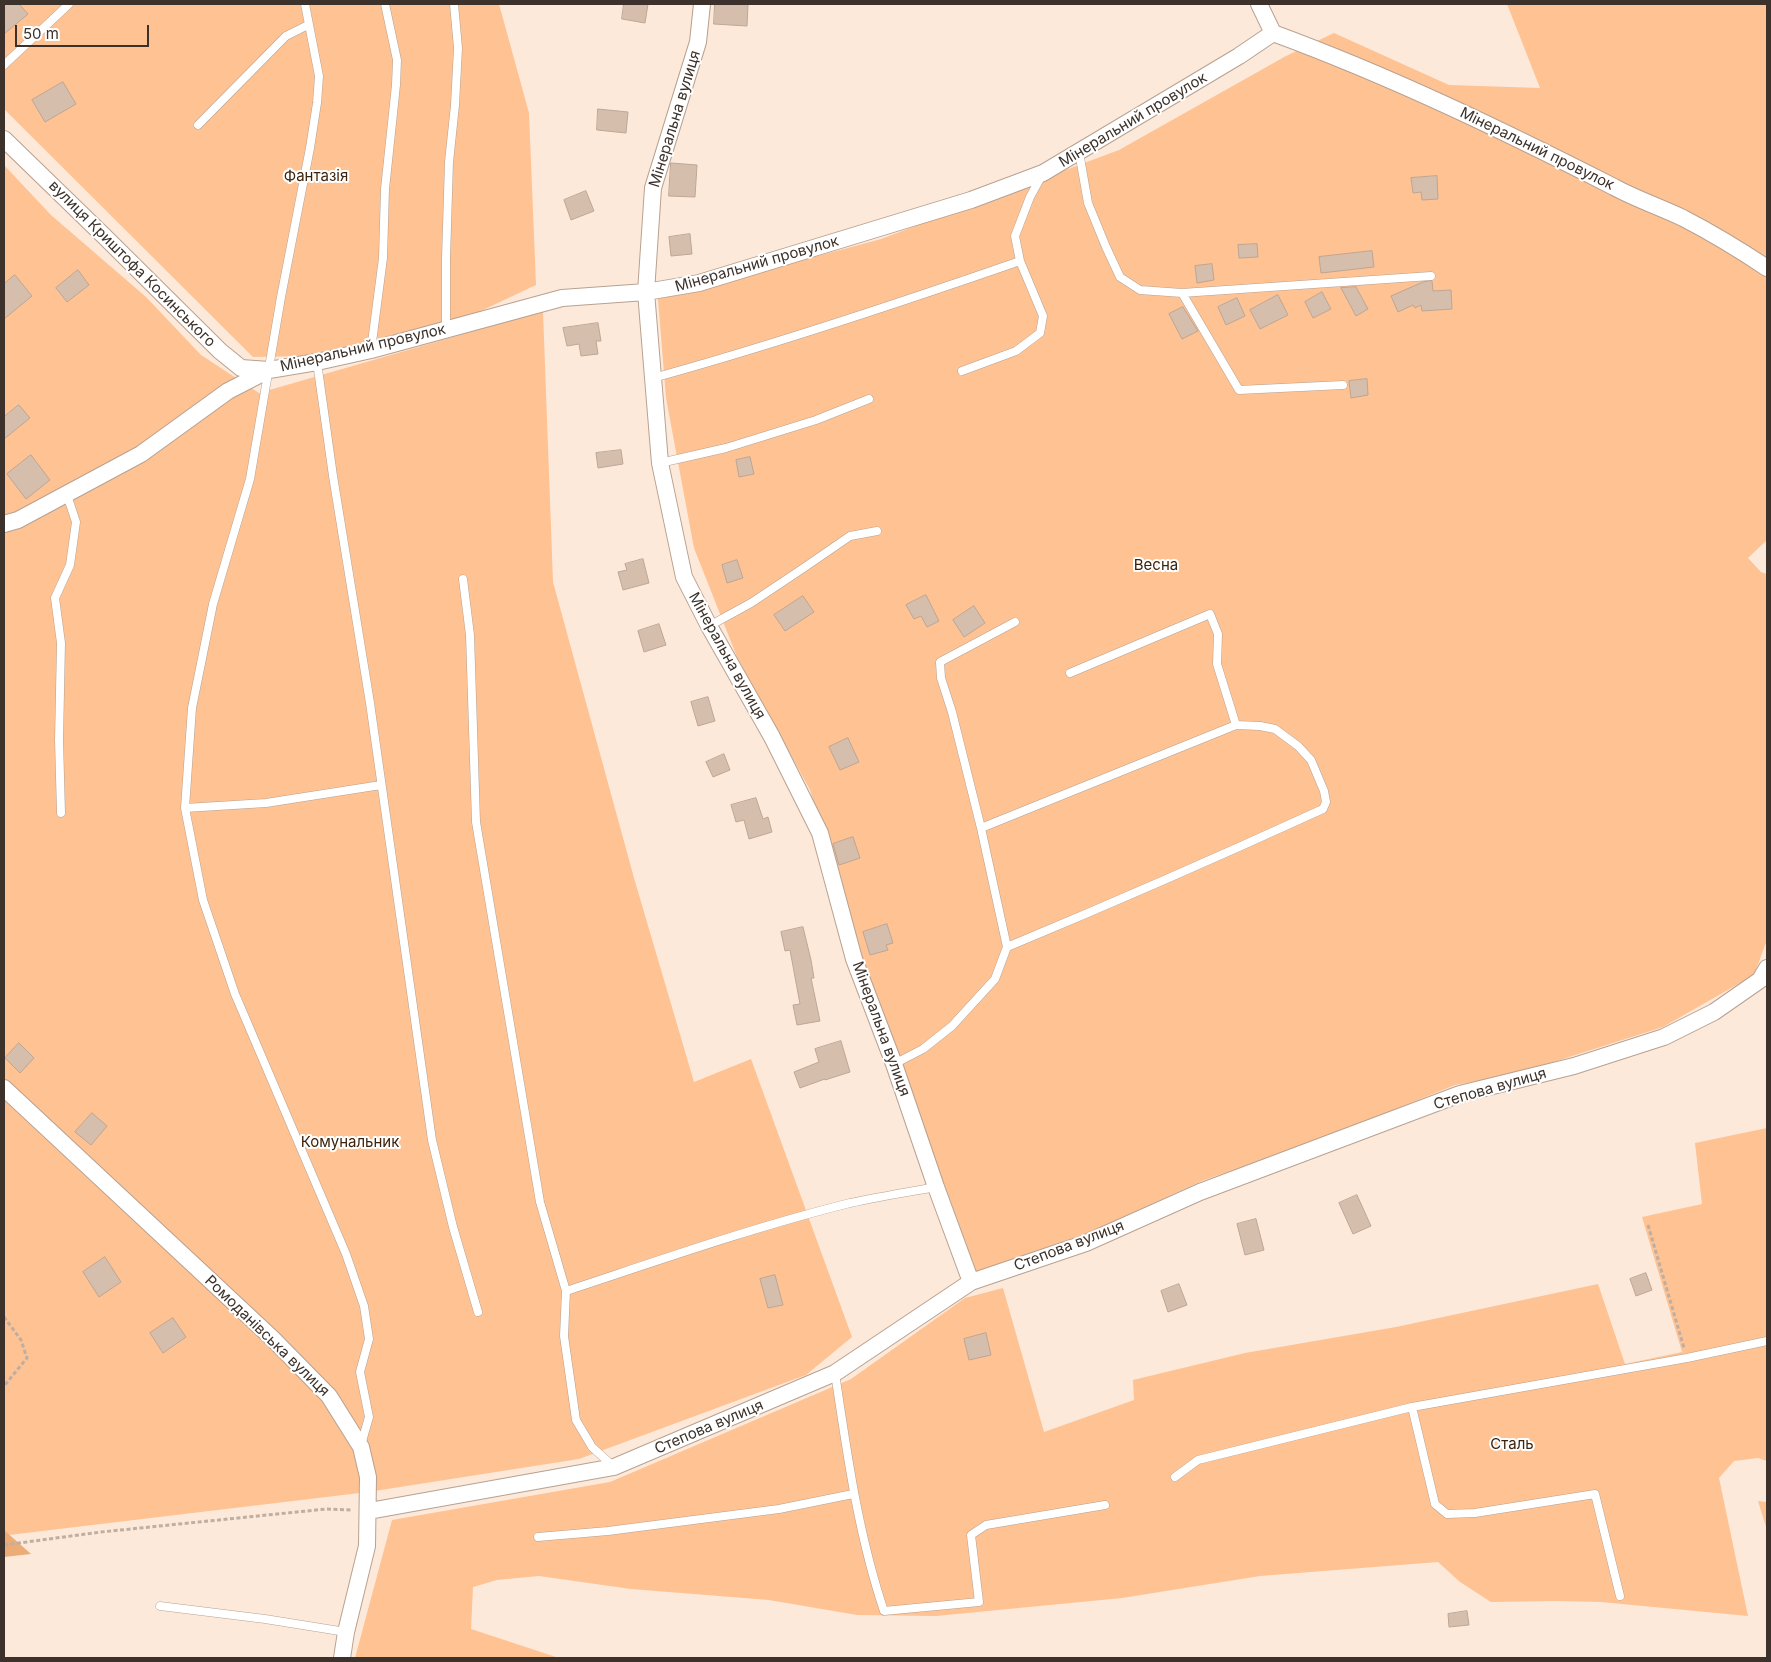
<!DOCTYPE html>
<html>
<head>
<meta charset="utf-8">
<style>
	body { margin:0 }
	#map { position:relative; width:1771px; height:1662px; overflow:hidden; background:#fde9da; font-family:Inter,sans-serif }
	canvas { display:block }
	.frame { position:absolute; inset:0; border:5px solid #3c322b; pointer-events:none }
	.scale { position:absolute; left:15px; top:25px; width:134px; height:22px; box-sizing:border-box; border:2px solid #3c322b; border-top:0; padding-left:6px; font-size:15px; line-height:18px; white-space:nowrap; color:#3c322b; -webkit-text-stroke:4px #fff; paint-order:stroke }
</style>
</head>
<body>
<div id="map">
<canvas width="1771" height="1662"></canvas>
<div class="frame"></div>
<div class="scale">50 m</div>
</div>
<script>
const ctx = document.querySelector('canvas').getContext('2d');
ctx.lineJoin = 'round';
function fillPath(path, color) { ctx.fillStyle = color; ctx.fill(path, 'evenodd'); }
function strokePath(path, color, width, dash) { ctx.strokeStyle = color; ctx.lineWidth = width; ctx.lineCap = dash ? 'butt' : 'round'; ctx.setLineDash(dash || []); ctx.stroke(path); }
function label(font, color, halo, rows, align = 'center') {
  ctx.font = font + ' Inter,sans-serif'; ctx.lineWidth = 4; ctx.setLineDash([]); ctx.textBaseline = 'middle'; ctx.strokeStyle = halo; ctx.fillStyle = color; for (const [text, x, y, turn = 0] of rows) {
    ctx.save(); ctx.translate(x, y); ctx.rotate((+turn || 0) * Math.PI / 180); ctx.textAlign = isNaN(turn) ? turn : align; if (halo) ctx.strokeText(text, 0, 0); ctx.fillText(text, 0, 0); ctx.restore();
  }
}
const green = new Path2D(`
	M 4,4 L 499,4 L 529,113 L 536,285 L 466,318 L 308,356 L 253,357 L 4,109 Z
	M 1507,4 L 1767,4 L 1767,540 L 1748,558 L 1761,572 L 1767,574 L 1767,940 L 1754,975 L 1663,1027 L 1516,1074 L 1455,1085 L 1309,1144 L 1204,1180 L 1090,1232 L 975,1273 L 867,982 L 810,790 L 737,657 L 694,548 L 666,398 L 658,299 L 881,239 L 1119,150 L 1286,56 L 1334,33 L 1449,85 L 1540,88 Z
	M 4,165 L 51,215 L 146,297 L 201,355 L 259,393 L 543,311 L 553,582 L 634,878 L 694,1082 L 751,1059 L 852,1337 L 806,1375 L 579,1459 L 368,1492 L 9,1535 L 4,1530 Z
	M 1767,1128 L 1767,1461 L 1758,1458 L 1734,1461 L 1719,1478 L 1748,1616 L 1601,1602 L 1555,1601 L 1491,1602 L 1460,1582 L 1438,1562 L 1260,1576 L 1122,1598 L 936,1616 L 857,1615 L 769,1600 L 631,1589 L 539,1576 L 497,1580 L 473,1587 L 471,1629 L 559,1658 L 355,1658 L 392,1520 L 610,1482 L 851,1379 L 965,1298 L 1003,1288 L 1044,1432 L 1134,1400 L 1133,1380 L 1245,1353 L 1396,1327 L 1598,1284 L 1625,1364 L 1682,1352 L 1642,1217 L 1702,1204 L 1695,1143 Z
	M 1758,1501 L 1767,1502 L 1767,1530 Z`);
const forest = new Path2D(`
	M 4,1530 L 31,1554 L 4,1557 Z`);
const building = new Path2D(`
	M 4,4 L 19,4 L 28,14 L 4,34 Z
	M 624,4 L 648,4 L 645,23 L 622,19 Z
	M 715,4 L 748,4 L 747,26 L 714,24 Z
	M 63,82 L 76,104 L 45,122 L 32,100 Z
	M 598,109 L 628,112 L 626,133 L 597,130 Z
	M 671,163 L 697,165 L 695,197 L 669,196 Z
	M 1437,176 L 1438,199 L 1422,200 L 1421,192 L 1413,193 L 1411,178 Z
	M 586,191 L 594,211 L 571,220 L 564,200 Z
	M 690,234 L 692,254 L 671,256 L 669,237 Z
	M 1257,244 L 1258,257 L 1239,258 L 1238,245 Z
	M 1372,251 L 1374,267 L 1321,273 L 1319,257 Z
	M 1212,264 L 1214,280 L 1197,283 L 1195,266 Z
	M 78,270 L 89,285 L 67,302 L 56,288 Z
	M 15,275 L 32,296 L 4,319 L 4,284 Z
	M 1432,281 L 1433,291 L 1451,290 L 1452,309 L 1422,311 L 1421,305 L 1415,308 L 1413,305 L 1398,312 L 1391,296 L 1423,282 Z
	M 1356,287 L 1368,309 L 1356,316 L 1341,288 Z
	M 1322,292 L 1331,309 L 1313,318 L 1305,302 Z
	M 1278,295 L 1288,315 L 1260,329 L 1250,310 Z
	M 1237,298 L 1245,316 L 1226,325 L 1218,307 Z
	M 1183,307 L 1198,331 L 1182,339 L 1169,314 Z
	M 598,323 L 601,341 L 596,341 L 598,354 L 581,356 L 579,344 L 567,346 L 563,328 Z
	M 1367,379 L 1368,395 L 1351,398 L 1349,381 Z
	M 19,405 L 30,418 L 4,439 L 4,417 Z
	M 621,450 L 623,464 L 598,468 L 596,453 Z
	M 31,455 L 50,480 L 26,499 L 7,474 Z
	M 750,457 L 754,474 L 739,477 L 736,460 Z
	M 643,559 L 649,583 L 623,590 L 618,572 L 627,570 L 625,564 Z
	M 737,560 L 743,578 L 727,583 L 722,565 Z
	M 926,595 L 939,621 L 927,627 L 921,616 L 914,619 L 906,605 Z
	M 803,596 L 814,612 L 785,631 L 774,615 Z
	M 974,606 L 985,623 L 964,637 L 953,620 Z
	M 659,624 L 666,645 L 644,652 L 638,631 Z
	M 708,697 L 715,721 L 698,726 L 691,702 Z
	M 848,738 L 859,762 L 840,770 L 829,747 Z
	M 724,754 L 730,770 L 713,777 L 706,762 Z
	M 756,798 L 763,819 L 768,817 L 772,832 L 749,839 L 744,820 L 736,822 L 731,805 Z
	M 853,837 L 860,858 L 839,865 L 833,844 Z
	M 887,924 L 893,943 L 886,945 L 888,950 L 870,955 L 863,932 Z
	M 803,927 L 811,960 L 814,978 L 811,978 L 820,1021 L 797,1025 L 793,1005 L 800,1004 L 790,950 L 785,951 L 781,932 Z
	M 841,1041 L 850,1072 L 825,1080 L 825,1079 L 800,1088 L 794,1072 L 819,1062 L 815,1049 Z
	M 19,1043 L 34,1058 L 20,1073 L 5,1058 Z
	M 92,1113 L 107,1126 L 91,1145 L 75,1132 Z
	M 1357,1195 L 1371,1226 L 1353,1234 L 1339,1203 Z
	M 1256,1219 L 1264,1250 L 1245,1255 L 1237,1224 Z
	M 105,1257 L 121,1282 L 99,1297 L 83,1272 Z
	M 1646,1273 L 1652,1290 L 1636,1296 L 1630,1279 Z
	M 775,1275 L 783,1305 L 768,1308 L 760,1279 Z
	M 1179,1284 L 1187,1305 L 1168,1312 L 1161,1291 Z
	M 173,1318 L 186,1337 L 163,1353 L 150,1333 Z
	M 986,1333 L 991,1355 L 969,1360 L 964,1339 Z
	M 1467,1611 L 1469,1625 L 1449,1627 L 1448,1614 Z`);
const path = new Path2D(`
	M 1648,1225 L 1684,1348
	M 4,1317 L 21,1340 L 27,1358 L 4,1386
	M 4,1545 L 101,1532 L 326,1509 L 351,1510`);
const service = new Path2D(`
	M 305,4 L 319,76 L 317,103 L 310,148 L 281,297 L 250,479 L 213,604 L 192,708 L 185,808 L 203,900 L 235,994 L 346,1254 L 364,1306 L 369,1339 L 360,1372 L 369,1417 L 361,1445
	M 4,65 L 69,4
	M 198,125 L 286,36 L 308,25
	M 1079,152 L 1088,203 L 1106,247 L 1120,277 L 1140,290 L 1182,293 L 1431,276
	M 1182,293 L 1239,390 L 1343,385
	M 446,329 L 446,258 L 449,162 L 455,105 L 458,48 L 454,4
	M 371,350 L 383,258 L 385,189 L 396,85 L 397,60 L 385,4
	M 317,362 L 333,476 L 370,703 L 432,1140 L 453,1227 L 478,1312
	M 962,371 L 1016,351 L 1040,333 L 1043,316 L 1020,261 L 1015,236 L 1030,197 L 1042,175
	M 653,378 C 777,344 899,303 1020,261
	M 660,463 L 726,448 L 816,420 L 869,399
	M 463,579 L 470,635 L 476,822 L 540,1202 L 566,1291 L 564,1336 L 576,1420 L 592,1447 L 614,1467
	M 709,626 L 751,603 L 802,569 L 850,536 L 877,531
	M 1070,673 L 1210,614 L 1218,634 L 1217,664 L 1236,725
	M 185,808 L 266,803 L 381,785
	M 61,813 L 59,740 L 61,643 L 55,598 L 70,565 L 76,522 L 67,495
	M 981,828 L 1236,725 L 1260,726 L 1275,729 L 1298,746 L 1311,760 L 1324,791 L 1326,802 L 1323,809 C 1218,857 1113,903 1007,947
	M 894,1064 L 923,1049 L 952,1026 L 995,979 L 1007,947 L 981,828 L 952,712 L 941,678 L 940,662 L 1015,622
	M 566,1291 C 660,1260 754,1227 850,1203 C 878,1197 908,1192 936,1187
	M 835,1373 C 847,1453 858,1534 884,1611 L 979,1602 L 971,1535 L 986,1525 L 1105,1505
	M 1412,1407 L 1435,1504 L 1447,1514 L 1475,1513 L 1595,1494 L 1620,1596
	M 1175,1477 L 1198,1460 L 1412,1407 L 1687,1358 L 1767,1341
	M 538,1537 L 608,1531 L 779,1509 L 853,1494
	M 160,1606 L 265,1619 L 346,1632`);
const minor = new Path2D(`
	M 702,4 L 698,42 L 653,188 L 646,292 L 660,463 L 684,577 L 709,626 L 772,737 L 820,833 L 854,959 L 894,1064 L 936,1187 L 971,1282
	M 1259,4 L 1273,33 C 1390,76 1502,130 1614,187 C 1636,199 1660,207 1683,218 C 1712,233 1740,250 1767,268
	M 4,139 L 104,236 L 220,351 L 241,368 L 269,370
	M 4,524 L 18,520 L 141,454 L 228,391 L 269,370 L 317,362 L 371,350 L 562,298 L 646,292 L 699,283 L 971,200 L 1043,173 L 1239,56 L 1273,33
	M 4,1088 L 272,1338 L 329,1396 L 361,1447 L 368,1477 L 367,1546 L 346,1632 L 342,1658
	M 369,1511 L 614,1467 L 835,1373 L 971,1282 L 1086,1243 L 1200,1192 L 1460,1094 L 1574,1066 L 1664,1037 L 1714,1012 L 1760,980 L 1767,968`);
const streetNames = [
	["Мінеральна вулиця",675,119,-73],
	["Мінеральний провулок",1133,120,-31],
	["Мінеральний провулок",1537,149,26],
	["вулиця Криштофа Косинського",132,264,45],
	["Мінеральний провулок",757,264,-16],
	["Мінеральний провулок",363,348,-13],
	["Мінеральна вулиця",727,656,61],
	["Мінеральна вулиця",881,1029,70],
	["Степова вулиця",1490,1089,-16],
	["Степова вулиця",1069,1246,-21],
	["Ромоданівська вулиця",267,1336,44],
	["Степова вулиця",709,1427,-23]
];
const parkNames = [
	["Фантазія",316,176],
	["Весна",1156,565],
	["Комунальник",350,1142],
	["Сталь",1512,1444]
];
fillPath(green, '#fec293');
fillPath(forest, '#ecac78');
fillPath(building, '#d6bead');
strokePath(building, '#bda695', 1);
strokePath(service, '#b8a190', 9);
strokePath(minor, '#b8a190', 18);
strokePath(path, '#bfaea2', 3, [4, 2.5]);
strokePath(service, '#fff', 8);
strokePath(minor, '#fff', 16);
label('15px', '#3c322b', '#fff', streetNames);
label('15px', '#3d230d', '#fff', parkNames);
</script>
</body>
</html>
